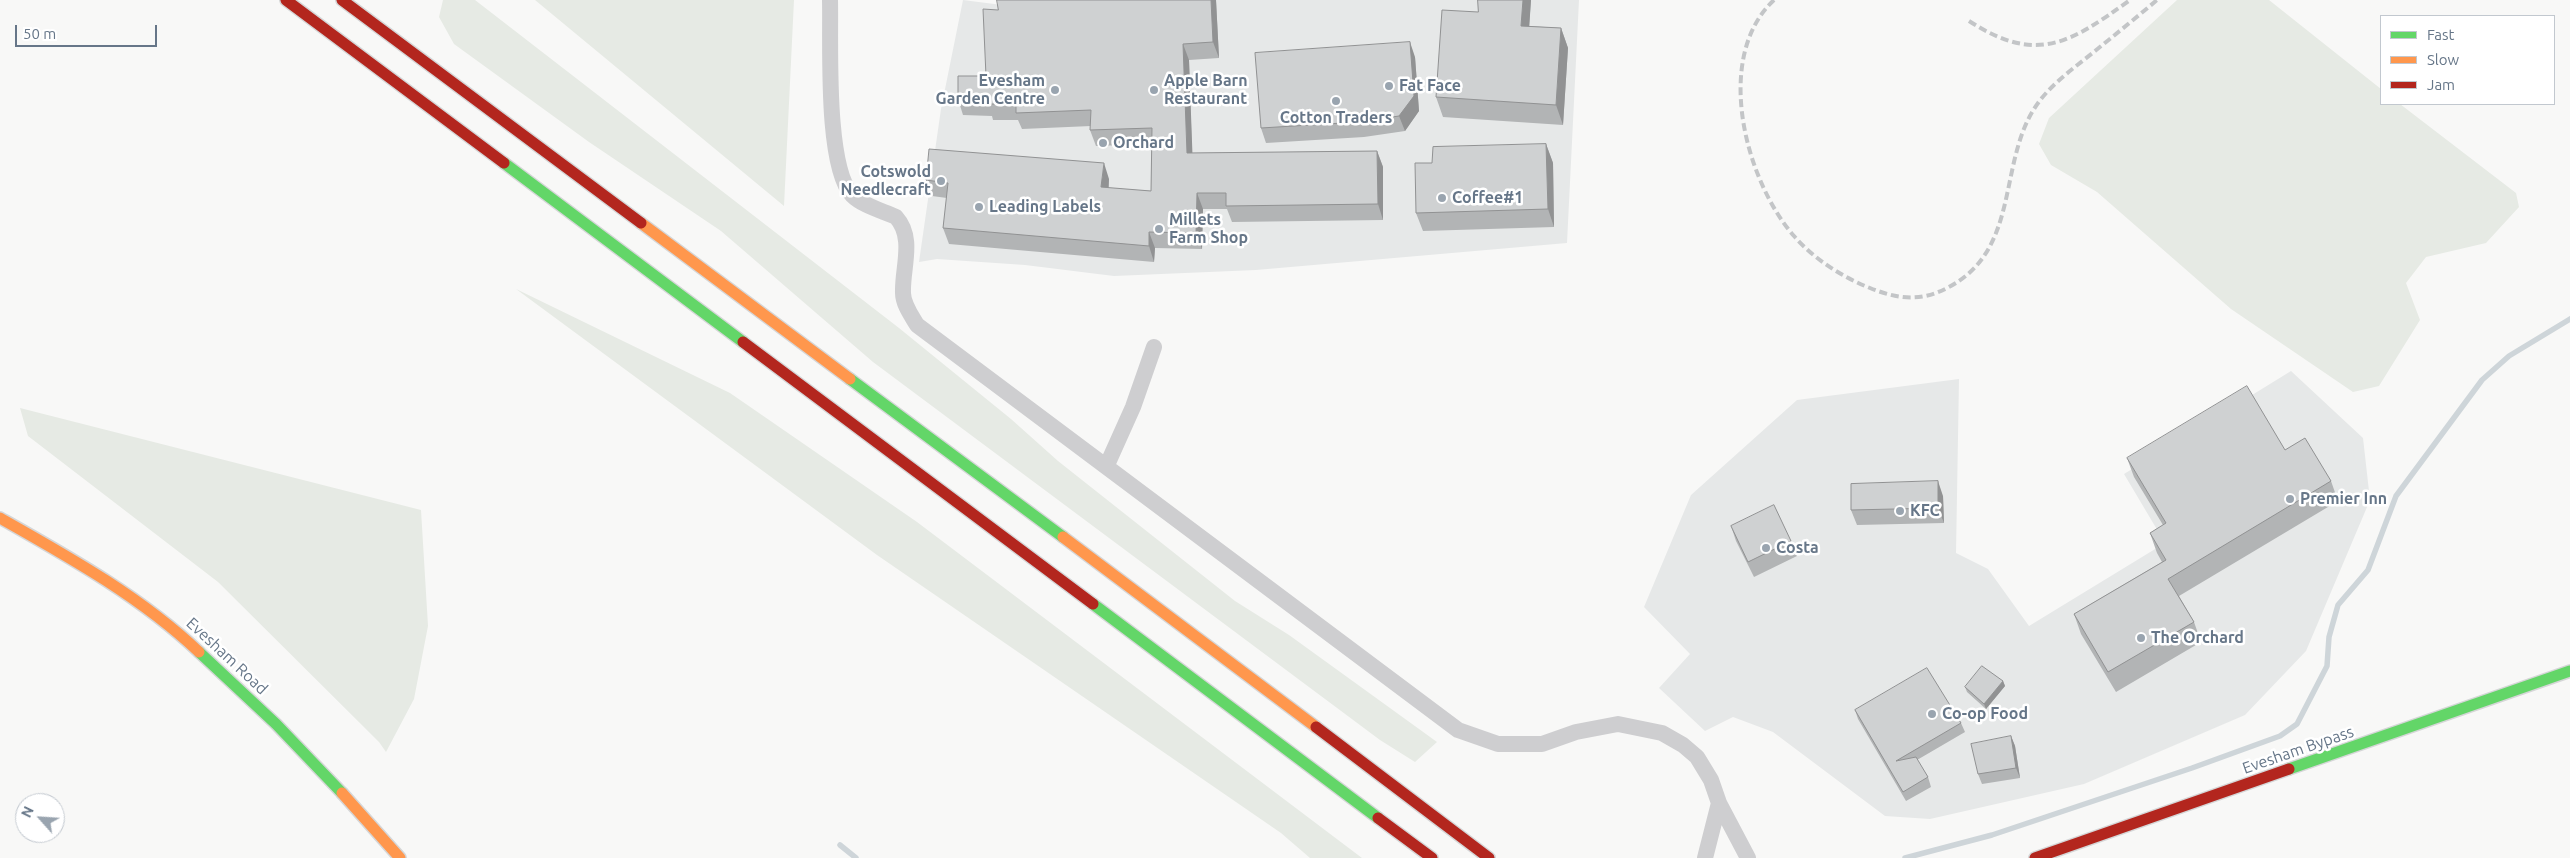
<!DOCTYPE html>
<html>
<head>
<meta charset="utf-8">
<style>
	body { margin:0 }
	#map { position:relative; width:2570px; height:858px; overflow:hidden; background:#f8f8f7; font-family:Ubuntu,sans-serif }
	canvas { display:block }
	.legend { position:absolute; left:2380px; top:15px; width:175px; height:90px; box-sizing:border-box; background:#fff; border:1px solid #c2c8cf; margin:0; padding:6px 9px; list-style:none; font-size:15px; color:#667688 }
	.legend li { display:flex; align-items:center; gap:10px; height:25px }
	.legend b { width:25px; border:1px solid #c2c8cf }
	.north { position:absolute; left:15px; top:793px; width:50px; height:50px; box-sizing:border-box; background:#fff; border:1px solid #c2c8cf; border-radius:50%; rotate:296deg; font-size:14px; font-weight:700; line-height:20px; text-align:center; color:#667688 }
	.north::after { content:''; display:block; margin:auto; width:18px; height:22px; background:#99a4af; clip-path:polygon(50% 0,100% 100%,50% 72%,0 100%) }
	.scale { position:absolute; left:15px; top:25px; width:142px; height:22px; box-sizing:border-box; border:2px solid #667688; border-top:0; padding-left:6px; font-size:15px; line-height:18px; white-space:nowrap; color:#667688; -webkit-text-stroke:4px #fff; paint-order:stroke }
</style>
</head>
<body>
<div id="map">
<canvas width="2570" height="858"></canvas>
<ul class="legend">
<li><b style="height:6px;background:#63d668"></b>Fast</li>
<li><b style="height:6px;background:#ff974d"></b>Slow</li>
<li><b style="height:6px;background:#b3261e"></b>Jam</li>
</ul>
<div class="north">N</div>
<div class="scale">50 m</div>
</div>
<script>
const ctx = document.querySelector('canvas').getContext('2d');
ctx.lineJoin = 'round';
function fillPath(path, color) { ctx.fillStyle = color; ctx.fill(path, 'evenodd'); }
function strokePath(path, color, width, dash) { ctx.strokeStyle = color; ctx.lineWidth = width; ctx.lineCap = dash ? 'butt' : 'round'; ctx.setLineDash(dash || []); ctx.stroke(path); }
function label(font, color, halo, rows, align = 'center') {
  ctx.font = font + ' Ubuntu,sans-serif'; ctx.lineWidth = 5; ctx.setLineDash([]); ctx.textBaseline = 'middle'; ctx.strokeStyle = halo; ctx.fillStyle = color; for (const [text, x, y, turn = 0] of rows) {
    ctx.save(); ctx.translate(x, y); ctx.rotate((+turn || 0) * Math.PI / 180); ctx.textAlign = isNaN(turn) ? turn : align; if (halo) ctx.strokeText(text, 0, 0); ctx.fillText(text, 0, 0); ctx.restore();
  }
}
const built = new Path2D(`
	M 963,0 L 1002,5 L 1019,0 L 1579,0 L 1567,243 L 1256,270 L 1114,276 L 1025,265 L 937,259 L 919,262 L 941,109 Z
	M 2291,371 L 2363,438 L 2370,500 L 2306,651 L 2245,715 L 2084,784 L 1930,819 L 1885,816 L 1773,732 L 1733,717 L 1705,731 L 1659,688 L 1690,654 L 1644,607 L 1691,495 L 1797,400 L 1959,379 L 1956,553 L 1988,569 L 2029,626 L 2165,543 L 2124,474 Z`);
const green = new Path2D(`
	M 443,0 L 475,0 L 899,328 L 1011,419 L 1058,461 L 1235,601 L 1289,635 L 1437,742 L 1415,762 L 1380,740 L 873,362 L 721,231 L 589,142 L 454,44 L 439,17 Z
	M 535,0 L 794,0 L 784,206 Z
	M 2177,0 L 2269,0 L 2381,89 L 2381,104 L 2400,104 L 2516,193 L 2519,207 L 2486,243 L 2426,257 L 2406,283 L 2420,320 L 2379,386 L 2353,392 L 2231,309 L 2097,192 L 2051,165 L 2039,144 L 2049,118 Z
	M 516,289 L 730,393 L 917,522 L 1362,858 L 1310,858 L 1281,833 L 877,555 Z
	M 20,408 L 421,510 L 428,626 L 414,699 L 386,752 L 379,742 L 218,582 L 28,436 Z`);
const stream = new Path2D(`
	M 840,845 L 856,858
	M 1905,858 L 1992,835 L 2192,768 L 2280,736 L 2297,724 L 2327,666 L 2329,637 L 2338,605 L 2368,570 L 2396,496 L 2482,380 L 2509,356 L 2570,319`);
const street = new Path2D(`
	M 830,0 C 831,42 825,166 852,195 C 863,206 883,211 896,217 C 915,238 902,268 903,293 C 903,304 911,315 917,325 L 1458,730 L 1498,744 L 1542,744 L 1576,732 L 1618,724 L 1662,733 L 1683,745 L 1697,757 L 1711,780 L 1719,803 L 1748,858
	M 1107,465 L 1133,407 L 1154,347
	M 1705,858 L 1719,803`);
const fast = new Path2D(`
	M 504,163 L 743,342
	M 850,379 L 1063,537
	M 1093,604 L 1378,818
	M 199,652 L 276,724 L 342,793
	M 2289,769 L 2570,671`);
const slow = new Path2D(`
	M 641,223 L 850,379
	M 0,518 C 69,557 141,597 199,652
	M 1063,537 L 1316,727
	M 342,793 L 400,858`);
const jam = new Path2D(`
	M 286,0 L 504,163
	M 342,0 L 641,223
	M 743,342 L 1093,604
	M 1316,727 L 1489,858
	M 1378,818 L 1432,858
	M 2035,858 L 2289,769`);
const rail = new Path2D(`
	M 1774,0 C 1713,57 1745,180 1794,236 C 1814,259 1842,277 1870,288 C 1897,299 1921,302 1947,288 C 2020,251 1998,166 2034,109 C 2049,85 2073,69 2095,51 C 2116,34 2137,17 2157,0
	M 1969,21 C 2037,65 2070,43 2130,0`);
const wall = new Path2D(`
	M 1216,0 L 1219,58 L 1189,60 L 1192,153 L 1377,151 L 1383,167 L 1383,220 L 1232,222 L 1227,209 L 1203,209 L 1202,249 L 1155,248 L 1154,262 L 949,244 L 943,228 L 947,198 L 932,196 L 926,180 L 1109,179 L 1109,188 L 1151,191 L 1152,144 L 1096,146 L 1090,130 L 1091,126 L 1022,129 L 1018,120 L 993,120 L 992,116 L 963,115 L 958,99 L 986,76 L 998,10 Z
	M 1478,0 L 1531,0 L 1529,26 L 1561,28 L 1568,48 L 1563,125 L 1443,117 L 1436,97 L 1478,12 Z
	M 1415,57 L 1419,111 L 1405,131 L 1364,137 L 1266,143 L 1261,128 Z
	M 1546,144 L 1553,163 L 1554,227 L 1423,231 L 1416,213 L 1432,163 Z
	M 2285,450 L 2331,481 L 2338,501 L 2179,596 L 2194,622 L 2201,642 L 2116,692 L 2081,634 L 2074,614 L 2162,562 L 2157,553 L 2150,533 L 2163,525 L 2134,477 L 2127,458 Z
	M 1943,496 L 1944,523 L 1857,525 L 1851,510 Z
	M 1731,526 L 1791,541 L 1797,556 L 1754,577 L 1736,541 Z
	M 2003,681 L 2005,686 L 1986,709 L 1967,692 L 1965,687 Z
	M 1855,710 L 1961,723 L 1965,732 L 1917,760 L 1928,777 L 1931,787 L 1906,801 L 1858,719 Z
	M 2011,736 L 2015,746 L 2020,778 L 1982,784 L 1978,774 Z`);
const shadedWall = new Path2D(`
	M 1211,0 L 1216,0 L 1219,58 L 1213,42 Z
	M 1523,0 L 1531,0 L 1528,45 L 1521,26 Z
	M 1561,28 L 1568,48 L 1563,125 L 1556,105 Z
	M 1410,42 L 1415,57 L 1419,111 L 1405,131 L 1399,116 Z
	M 1183,44 L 1189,60 L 1193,169 L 1187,153 Z
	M 1546,144 L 1553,163 L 1554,227 L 1548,209 Z
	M 1377,151 L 1383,167 L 1383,220 L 1378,204 Z
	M 1104,163 L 1109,179 L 1107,203 L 1101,187 Z
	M 1197,193 L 1203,209 L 1202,249 L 1196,233 Z
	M 1149,232 L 1155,248 L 1154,262 L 1149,246 Z
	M 1938,481 L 1943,496 L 1944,523 L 1938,508 Z
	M 2003,681 L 2005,686 L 1986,709 L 1984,704 Z
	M 2011,736 L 2015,746 L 2020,778 L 2016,768 Z`);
const building = new Path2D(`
	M 997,0 L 1211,0 L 1213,42 L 1183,44 L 1187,153 L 1377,151 L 1378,204 L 1226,206 L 1226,193 L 1197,193 L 1196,233 L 1149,232 L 1149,246 L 943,228 L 948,183 L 926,180 L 929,149 L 1104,163 L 1101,187 L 1151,191 L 1152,128 L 1090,130 L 1091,110 L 1016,113 L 1016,104 L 987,104 L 987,100 L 958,99 L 958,76 L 986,76 L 983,9 L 998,10 Z
	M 1478,0 L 1523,0 L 1521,26 L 1561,28 L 1556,105 L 1436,97 L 1442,10 L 1478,12 Z
	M 1410,42 L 1414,96 L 1399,116 L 1359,122 L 1261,128 L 1255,53 Z
	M 1546,144 L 1548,209 L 1416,213 L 1415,163 L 1432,163 L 1433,147 Z
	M 2247,386 L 2285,450 L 2305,438 L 2331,481 L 2168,579 L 2194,622 L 2108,672 L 2074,614 L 2166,560 L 2150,533 L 2166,523 L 2127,458 Z
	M 1938,481 L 1938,508 L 1851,510 L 1851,484 Z
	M 1774,505 L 1791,541 L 1748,562 L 1731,526 Z
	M 1982,666 L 2003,681 L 1984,704 L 1965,687 Z
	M 1927,668 L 1961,723 L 1896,761 L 1916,757 L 1928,777 L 1903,792 L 1855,710 Z
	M 2011,736 L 2016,768 L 1978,774 L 1971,744 Z`);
const markers = [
	[1389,86,5,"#99a4af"],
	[1055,90,5,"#99a4af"],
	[1154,90,5,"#99a4af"],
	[1336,101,5,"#99a4af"],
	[1103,143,5,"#99a4af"],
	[941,181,5,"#99a4af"],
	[1442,198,5,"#99a4af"],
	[979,207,5,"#99a4af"],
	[1159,229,5,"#99a4af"],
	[2290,499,5,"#99a4af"],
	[1900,511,5,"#99a4af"],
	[1766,548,5,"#99a4af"],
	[2141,638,5,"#99a4af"],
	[1932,714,5,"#99a4af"]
];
const poiNames = [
	["Evesham",1045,81,"right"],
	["Garden Centre",1045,99,"right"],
	["Apple Barn",1164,81],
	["Restaurant",1164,99],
	["Fat Face",1399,86],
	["Cotton Traders",1336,118,"center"],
	["Orchard",1113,143],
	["Cotswold",931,172,"right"],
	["Needlecraft",931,190,"right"],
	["Coffee#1",1452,198],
	["Leading Labels",989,207],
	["Millets",1169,220],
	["Farm Shop",1169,238],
	["Premier Inn",2300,499],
	["KFC",1910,511],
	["Costa",1776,548],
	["The Orchard",2151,638],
	["Co-op Food",1942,714]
];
const streetNames = [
	["Evesham Road",227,656,43],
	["Evesham Bypass",2298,750,-19]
];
fillPath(built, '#e6e8e8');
fillPath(green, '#e6eae4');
strokePath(stream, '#ced5d9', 5.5);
strokePath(fast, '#d5d6d7', 14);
strokePath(slow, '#d5d6d7', 14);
strokePath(jam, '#d5d6d7', 14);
strokePath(street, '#ceced0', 16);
strokePath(fast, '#63d668', 11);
strokePath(slow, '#ff974d', 11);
strokePath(jam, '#b3261e', 11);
strokePath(rail, '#c3c5c7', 4, [8, 4]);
fillPath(wall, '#b2b4b5');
fillPath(shadedWall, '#919293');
fillPath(building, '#cfd1d2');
strokePath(building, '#919293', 1);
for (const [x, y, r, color] of markers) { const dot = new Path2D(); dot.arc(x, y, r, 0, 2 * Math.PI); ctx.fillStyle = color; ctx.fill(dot); strokePath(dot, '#fff', 2); }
label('bold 16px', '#667688', '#fff', poiNames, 'left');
label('16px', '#667688', '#fff', streetNames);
</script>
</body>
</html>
